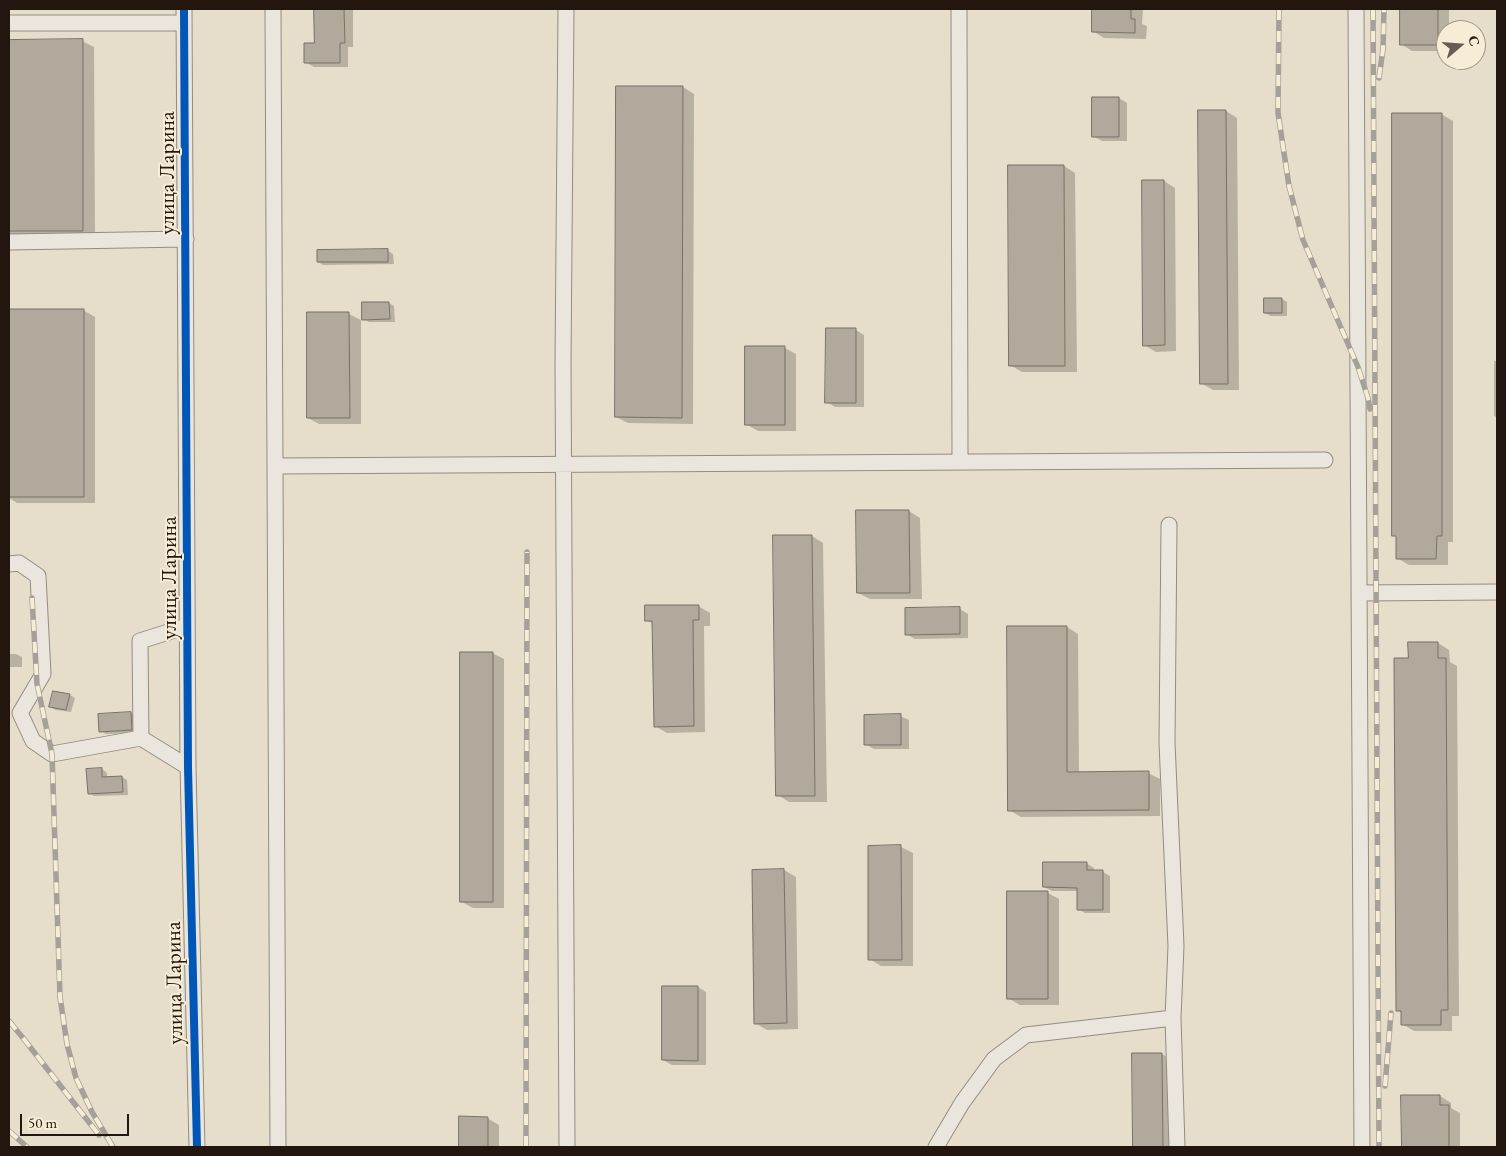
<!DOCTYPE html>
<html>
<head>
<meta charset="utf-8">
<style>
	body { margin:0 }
	#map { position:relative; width:1506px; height:1156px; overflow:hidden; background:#e6decb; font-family:"EB Garamond",serif }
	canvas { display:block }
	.frame { position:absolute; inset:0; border:10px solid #22160f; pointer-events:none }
	.north { position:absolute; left:1436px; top:20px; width:50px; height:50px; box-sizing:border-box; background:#f7ecd5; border:1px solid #a29686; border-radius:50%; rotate:72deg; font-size:14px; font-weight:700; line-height:20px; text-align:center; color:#22160f }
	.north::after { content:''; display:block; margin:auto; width:18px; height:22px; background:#675c51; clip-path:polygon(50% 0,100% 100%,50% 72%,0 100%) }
	.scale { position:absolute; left:20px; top:1114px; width:109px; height:22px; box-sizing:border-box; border:2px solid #22160f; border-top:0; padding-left:6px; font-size:15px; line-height:18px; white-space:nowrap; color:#22160f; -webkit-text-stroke:4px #f7ecd5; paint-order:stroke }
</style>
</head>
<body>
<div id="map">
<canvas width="1506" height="1156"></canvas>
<div class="frame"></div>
<div class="north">С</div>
<div class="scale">50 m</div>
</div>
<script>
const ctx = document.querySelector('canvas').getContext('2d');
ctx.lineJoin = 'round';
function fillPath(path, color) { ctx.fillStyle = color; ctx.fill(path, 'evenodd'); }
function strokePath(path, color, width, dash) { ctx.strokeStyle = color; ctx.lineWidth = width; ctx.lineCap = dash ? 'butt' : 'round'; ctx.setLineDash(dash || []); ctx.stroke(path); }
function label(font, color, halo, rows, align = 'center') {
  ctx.font = font + ' "EB Garamond",serif'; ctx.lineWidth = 4; ctx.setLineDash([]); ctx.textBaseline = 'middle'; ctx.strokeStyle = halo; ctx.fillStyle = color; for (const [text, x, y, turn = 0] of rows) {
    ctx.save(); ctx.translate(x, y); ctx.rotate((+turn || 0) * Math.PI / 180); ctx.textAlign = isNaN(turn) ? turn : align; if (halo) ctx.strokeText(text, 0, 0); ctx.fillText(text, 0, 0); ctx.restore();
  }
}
const shadow = new Path2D(`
	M 315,9 L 353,9 L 353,47 L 348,47 L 348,67 L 314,67 L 305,62 L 315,44 Z
	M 1093,9 L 1143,9 L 1142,24 L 1147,26 L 1146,39 L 1104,38 L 1093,31 Z
	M 1401,9 L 1449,9 L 1449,30 L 1446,30 L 1446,51 L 1412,51 L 1401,44 Z
	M 9,41 L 82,41 L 94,47 L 95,237 L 17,237 L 9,233 Z
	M 683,87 L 694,94 L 693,424 L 628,423 L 616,417 Z
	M 1119,98 L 1127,103 L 1127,141 L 1102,141 L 1093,136 Z
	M 1226,111 L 1237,118 L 1239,390 L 1213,390 L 1201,383 Z
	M 1441,114 L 1453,121 L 1453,542 L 1448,542 L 1448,565 L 1409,565 L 1397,558 L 1397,537 L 1393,535 Z
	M 1064,166 L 1075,173 L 1077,372 L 1022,372 L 1010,365 Z
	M 1164,181 L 1175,188 L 1176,351 L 1156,352 L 1144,345 Z
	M 388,251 L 393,254 L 394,264 L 323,265 L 318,262 L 318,252 Z
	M 1282,299 L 1287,302 L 1287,316 L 1271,316 L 1265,313 Z
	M 389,303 L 394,306 L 395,322 L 369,322 L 363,319 Z
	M 9,310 L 83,310 L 95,317 L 95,503 L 17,503 L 9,498 Z
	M 349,314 L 361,320 L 361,424 L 319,424 L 308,418 Z
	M 856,330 L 864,335 L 864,407 L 835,407 L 827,402 Z
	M 785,348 L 796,354 L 796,431 L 758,431 L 746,424 Z
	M 1494,361 L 1497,361 L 1497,418 L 1494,416 Z
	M 909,511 L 920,518 L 922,599 L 870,599 L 858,593 Z
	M 812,536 L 823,543 L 827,802 L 789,802 L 778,795 Z
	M 698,606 L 710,613 L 710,626 L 704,626 L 705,732 L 667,733 L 655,726 L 654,624 L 646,620 Z
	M 960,609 L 968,614 L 968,638 L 915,639 L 906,634 Z
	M 1067,627 L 1078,634 L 1079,773 L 1148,773 L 1160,779 L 1160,816 L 1021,817 L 1009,810 Z
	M 1438,643 L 1449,650 L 1450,662 L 1457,666 L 1459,1016 L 1452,1016 L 1452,1031 L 1414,1031 L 1402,1024 L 1402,1013 L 1397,1010 L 1409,659 Z
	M 492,653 L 504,659 L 504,908 L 473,908 L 462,902 Z
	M 9,654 L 16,654 L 22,657 L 22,667 L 9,667 Z
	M 54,692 L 70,695 L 75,698 L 71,712 L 56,710 L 50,707 Z
	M 131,713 L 136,716 L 137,733 L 106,734 L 100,731 Z
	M 900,716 L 909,720 L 909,749 L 874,749 L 865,744 Z
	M 102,769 L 107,773 L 107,778 L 122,777 L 127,780 L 128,795 L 94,796 L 89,793 Z
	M 901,847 L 913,853 L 913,966 L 881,966 L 870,959 Z
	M 1086,863 L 1094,868 L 1094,871 L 1103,872 L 1110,876 L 1110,913 L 1085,913 L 1078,909 L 1078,891 L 1052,891 L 1044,887 Z
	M 784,870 L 796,877 L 798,1029 L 767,1030 L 755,1023 L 753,871 Z
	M 1048,893 L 1059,899 L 1059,1005 L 1020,1005 L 1008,998 Z
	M 698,987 L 706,992 L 706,1065 L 672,1065 L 663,1060 Z
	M 1134,1054 L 1162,1054 L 1174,1061 L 1174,1147 L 1134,1147 Z
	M 1403,1096 L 1440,1096 L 1451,1103 L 1451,1108 L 1460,1113 L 1460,1147 L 1403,1147 Z
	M 460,1118 L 487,1118 L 499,1125 L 499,1147 L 460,1147 Z`);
const building = new Path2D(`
	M 314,9 L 344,9 L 345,43 L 340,43 L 340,63 L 304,63 L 304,43 L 314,43 Z
	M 1092,9 L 1131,9 L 1131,19 L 1135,19 L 1135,33 L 1092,32 Z
	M 1400,9 L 1438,9 L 1438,45 L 1400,45 Z
	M 83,39 L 83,231 L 9,231 L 9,40 Z
	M 616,86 L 683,86 L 682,418 L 615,417 Z
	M 1092,97 L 1119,97 L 1119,137 L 1092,137 Z
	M 1198,110 L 1226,110 L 1228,384 L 1200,384 Z
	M 1392,113 L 1442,113 L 1442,536 L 1437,536 L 1436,559 L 1396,559 L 1396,536 L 1392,536 Z
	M 1008,165 L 1064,165 L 1065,366 L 1009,366 Z
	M 1142,180 L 1164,180 L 1165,345 L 1143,346 Z
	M 388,249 L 388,262 L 317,262 L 317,250 Z
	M 1264,298 L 1282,298 L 1282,313 L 1264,313 Z
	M 362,302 L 389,302 L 390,319 L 362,320 Z
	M 9,309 L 84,309 L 84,497 L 9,497 Z
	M 307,312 L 349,312 L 350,418 L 307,418 Z
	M 826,328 L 856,328 L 856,403 L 825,403 Z
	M 745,346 L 785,346 L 785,425 L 745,425 Z
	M 856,510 L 909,510 L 910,593 L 857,593 Z
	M 773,535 L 812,535 L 815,796 L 776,796 Z
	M 645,605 L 699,605 L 699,620 L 693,620 L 694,726 L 654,727 L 652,621 L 645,621 Z
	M 960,607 L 960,634 L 905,635 L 905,608 Z
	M 1007,626 L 1067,626 L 1067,772 L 1149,771 L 1149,810 L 1008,811 Z
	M 1408,642 L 1438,642 L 1438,658 L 1446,658 L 1448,1010 L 1441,1010 L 1441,1025 L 1401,1025 L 1401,1011 L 1396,1011 L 1394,658 L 1408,658 Z
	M 460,652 L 493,652 L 493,902 L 460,902 Z
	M 53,691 L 70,694 L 66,710 L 49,707 Z
	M 131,712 L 132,730 L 99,732 L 98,714 Z
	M 901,714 L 901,745 L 864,745 L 864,715 Z
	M 102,768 L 102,777 L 122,776 L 123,792 L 88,794 L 86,769 Z
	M 901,845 L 902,960 L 868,960 L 868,846 Z
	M 1043,862 L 1087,862 L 1087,870 L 1103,870 L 1103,910 L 1077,910 L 1077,888 L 1043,887 Z
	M 784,869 L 787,1023 L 754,1024 L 752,870 Z
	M 1007,891 L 1048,891 L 1048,999 L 1007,999 Z
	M 662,986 L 698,986 L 698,1061 L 662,1060 Z
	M 1132,1053 L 1162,1053 L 1163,1147 L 1133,1147 Z
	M 1401,1095 L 1440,1095 L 1440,1105 L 1449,1105 L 1449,1147 L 1402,1147 Z
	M 459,1116 L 488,1117 L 488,1147 L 459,1147 Z`);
const minor = new Path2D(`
	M 184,9 L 188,767 L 197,1147
	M 273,9 L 278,1147
	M 566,9 L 563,363 L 567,1147
	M 959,9 L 960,460
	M 1356,9 L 1362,1147
	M 9,23 L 184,23
	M 9,242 L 186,239
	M 275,466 C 625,462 975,460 1325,460
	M 1169,525 L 1167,743 L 1176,946 L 1173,1018 L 1177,1147
	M 9,564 L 19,563 L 38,576 L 43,674 L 20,713 L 33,741 L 52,754 L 141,738
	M 1359,593 L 1497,592
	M 187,626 L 140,641 L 141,738 L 188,767
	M 936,1147 L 962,1103 L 994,1059 L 1026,1035 L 1173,1018`);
const rail = new Path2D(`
	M 1279,9 L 1278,113 L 1289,186 L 1303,240 L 1358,367 L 1368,398 L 1370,409
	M 1373,9 L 1379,1147
	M 1379,78 L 1383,49 L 1384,9
	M 32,598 L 37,684 L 52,754 L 60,997 L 67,1044 L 76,1078 L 92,1112 L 113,1147
	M 9,1021 L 23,1038 L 99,1135
	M 1385,1086 L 1391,1013
	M 9,1131 L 27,1147
	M 526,1147 L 527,552`);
const cycleway = new Path2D(`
	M 184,9 L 188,767 L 197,1147`);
const streetNames = [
	["улица Ларина",168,173,-90],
	["улица Ларина",170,578,-90],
	["улица Ларина",175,983,-91]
];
fillPath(shadow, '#0003');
fillPath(building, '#b0a99c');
strokePath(building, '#777167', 1);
strokePath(minor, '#928c81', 17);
strokePath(minor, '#ebe6dd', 15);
strokePath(rail, '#a5a098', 5.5);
strokePath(rail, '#f7ecd5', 4, [11]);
strokePath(cycleway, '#0057b8', 8);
label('22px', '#22160f', '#f7ecd5', streetNames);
</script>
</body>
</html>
